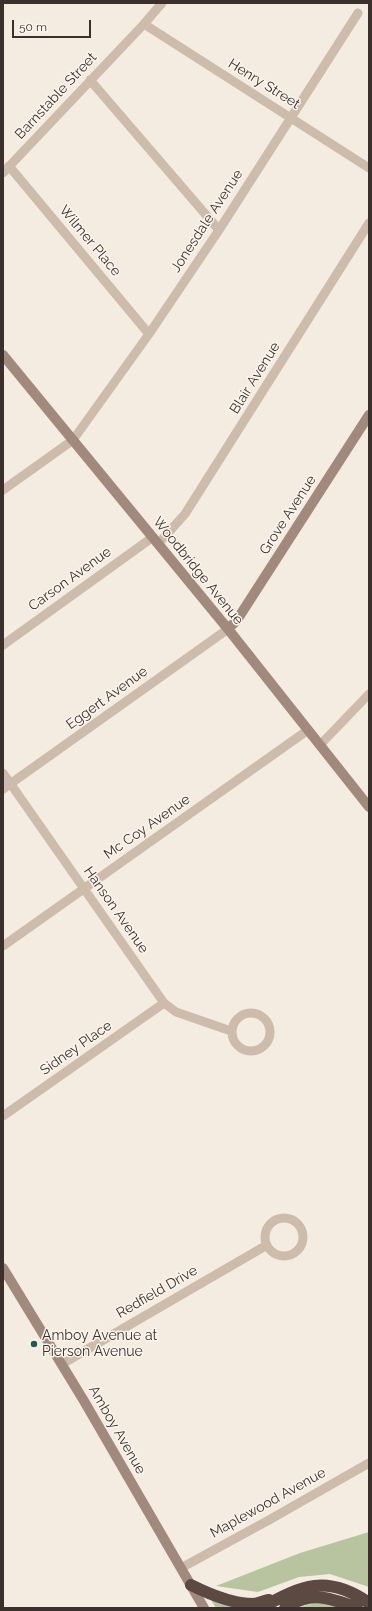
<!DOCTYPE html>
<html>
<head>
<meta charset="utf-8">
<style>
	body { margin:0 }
	#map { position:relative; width:372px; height:1611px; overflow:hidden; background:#f4ebe1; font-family:Raleway,sans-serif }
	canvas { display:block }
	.frame { position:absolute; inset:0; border:4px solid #3b302b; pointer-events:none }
	.scale { position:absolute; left:12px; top:20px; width:79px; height:18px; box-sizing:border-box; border:2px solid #3b302b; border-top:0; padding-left:5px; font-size:12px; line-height:14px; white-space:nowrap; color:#3b302b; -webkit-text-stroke:3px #fbf5ee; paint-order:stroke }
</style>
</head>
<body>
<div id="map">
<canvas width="372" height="1611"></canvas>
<div class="frame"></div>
<div class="scale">50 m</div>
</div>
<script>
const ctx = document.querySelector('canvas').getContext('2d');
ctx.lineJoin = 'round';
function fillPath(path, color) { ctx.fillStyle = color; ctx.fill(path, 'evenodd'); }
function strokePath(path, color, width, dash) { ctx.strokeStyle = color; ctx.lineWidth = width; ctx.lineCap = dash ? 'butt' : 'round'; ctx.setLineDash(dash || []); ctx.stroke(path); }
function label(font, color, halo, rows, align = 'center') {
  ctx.font = font + ' Raleway,sans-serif'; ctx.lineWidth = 3; ctx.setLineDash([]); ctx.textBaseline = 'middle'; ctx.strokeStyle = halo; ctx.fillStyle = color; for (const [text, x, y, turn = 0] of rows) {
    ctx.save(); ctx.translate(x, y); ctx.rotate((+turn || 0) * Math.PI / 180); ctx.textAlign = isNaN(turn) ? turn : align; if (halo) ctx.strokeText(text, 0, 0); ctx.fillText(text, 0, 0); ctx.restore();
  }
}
const green = new Path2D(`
	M 369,1532 L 369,1587 L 330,1574 L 299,1577 L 258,1592 L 216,1586 L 300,1553 Z
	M 211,1600 L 244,1608 L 216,1608 Z
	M 320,1602 L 340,1608 L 296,1608 Z`);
const street = new Path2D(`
	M 144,24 L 369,168
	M 90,80 L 219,230
	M 9,166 L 149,334
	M 3,173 L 144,24 L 162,3
	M 3,490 L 73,440 L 149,334 L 219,230 L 358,13
	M 158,544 L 185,514 L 369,223
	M 3,645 L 153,537
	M 320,745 L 369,694
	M 3,773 L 164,1003 L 176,1012 L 231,1031
	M 3,789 L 228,629
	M 3,946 L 308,730
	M232 1032a19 19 0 1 1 38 0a19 19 0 1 1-38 0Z
	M 3,1116 L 164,1003
	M265 1237a19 19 0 1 1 38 0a19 19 0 1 1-38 0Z
	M 62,1364 L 267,1245
	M 181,1568 L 269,1520 L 369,1463`);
const secondary = new Path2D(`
	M 3,355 L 228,629 L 369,807
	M 228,629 L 237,620 L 369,415
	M 3,1268 L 84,1401 L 204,1608`);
const highway = new Path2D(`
	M 191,1585 C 209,1594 234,1604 254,1604 C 259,1603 264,1601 269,1600
	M 261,1608 C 302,1585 327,1574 369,1603
	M 285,1608 C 311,1590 331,1598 357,1608`);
const markers = [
	[34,1344,4,"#1f5a5e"]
];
const streetNames = [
	["Henry Street",264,84,32],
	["Barnstable Street",56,96,-47],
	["Jonesdale Avenue",207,221,-57],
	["Wilmer Place",90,241,50],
	["Blair Avenue",255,378,-58],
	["Grove Avenue",288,515,-57],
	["Woodbridge Avenue",198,571,51],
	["Carson Avenue",70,579,-36],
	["Eggert Avenue",107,698,-36],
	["Mc Coy Avenue",147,827,-35],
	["Hanson Avenue",116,910,55],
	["Sidney Place",76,1048,-35],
	["Redfield Drive",157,1292,-30],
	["Amboy Avenue",117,1430,60],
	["Maplewood Avenue",268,1503,-29]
];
const poiNames = [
	["Amboy Avenue at",42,1336],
	["Pierson Avenue",42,1352]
];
fillPath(green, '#b8c4a0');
strokePath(street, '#cdbbac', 9);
strokePath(secondary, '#a18a7d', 10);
strokePath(highway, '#5c4a42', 12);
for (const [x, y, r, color] of markers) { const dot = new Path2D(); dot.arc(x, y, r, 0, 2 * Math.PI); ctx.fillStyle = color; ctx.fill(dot); strokePath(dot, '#fbf5ee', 1.5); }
label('14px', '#3b302b', '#fbf5ee', streetNames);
label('14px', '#3b302b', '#fbf5ee', poiNames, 'left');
</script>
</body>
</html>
